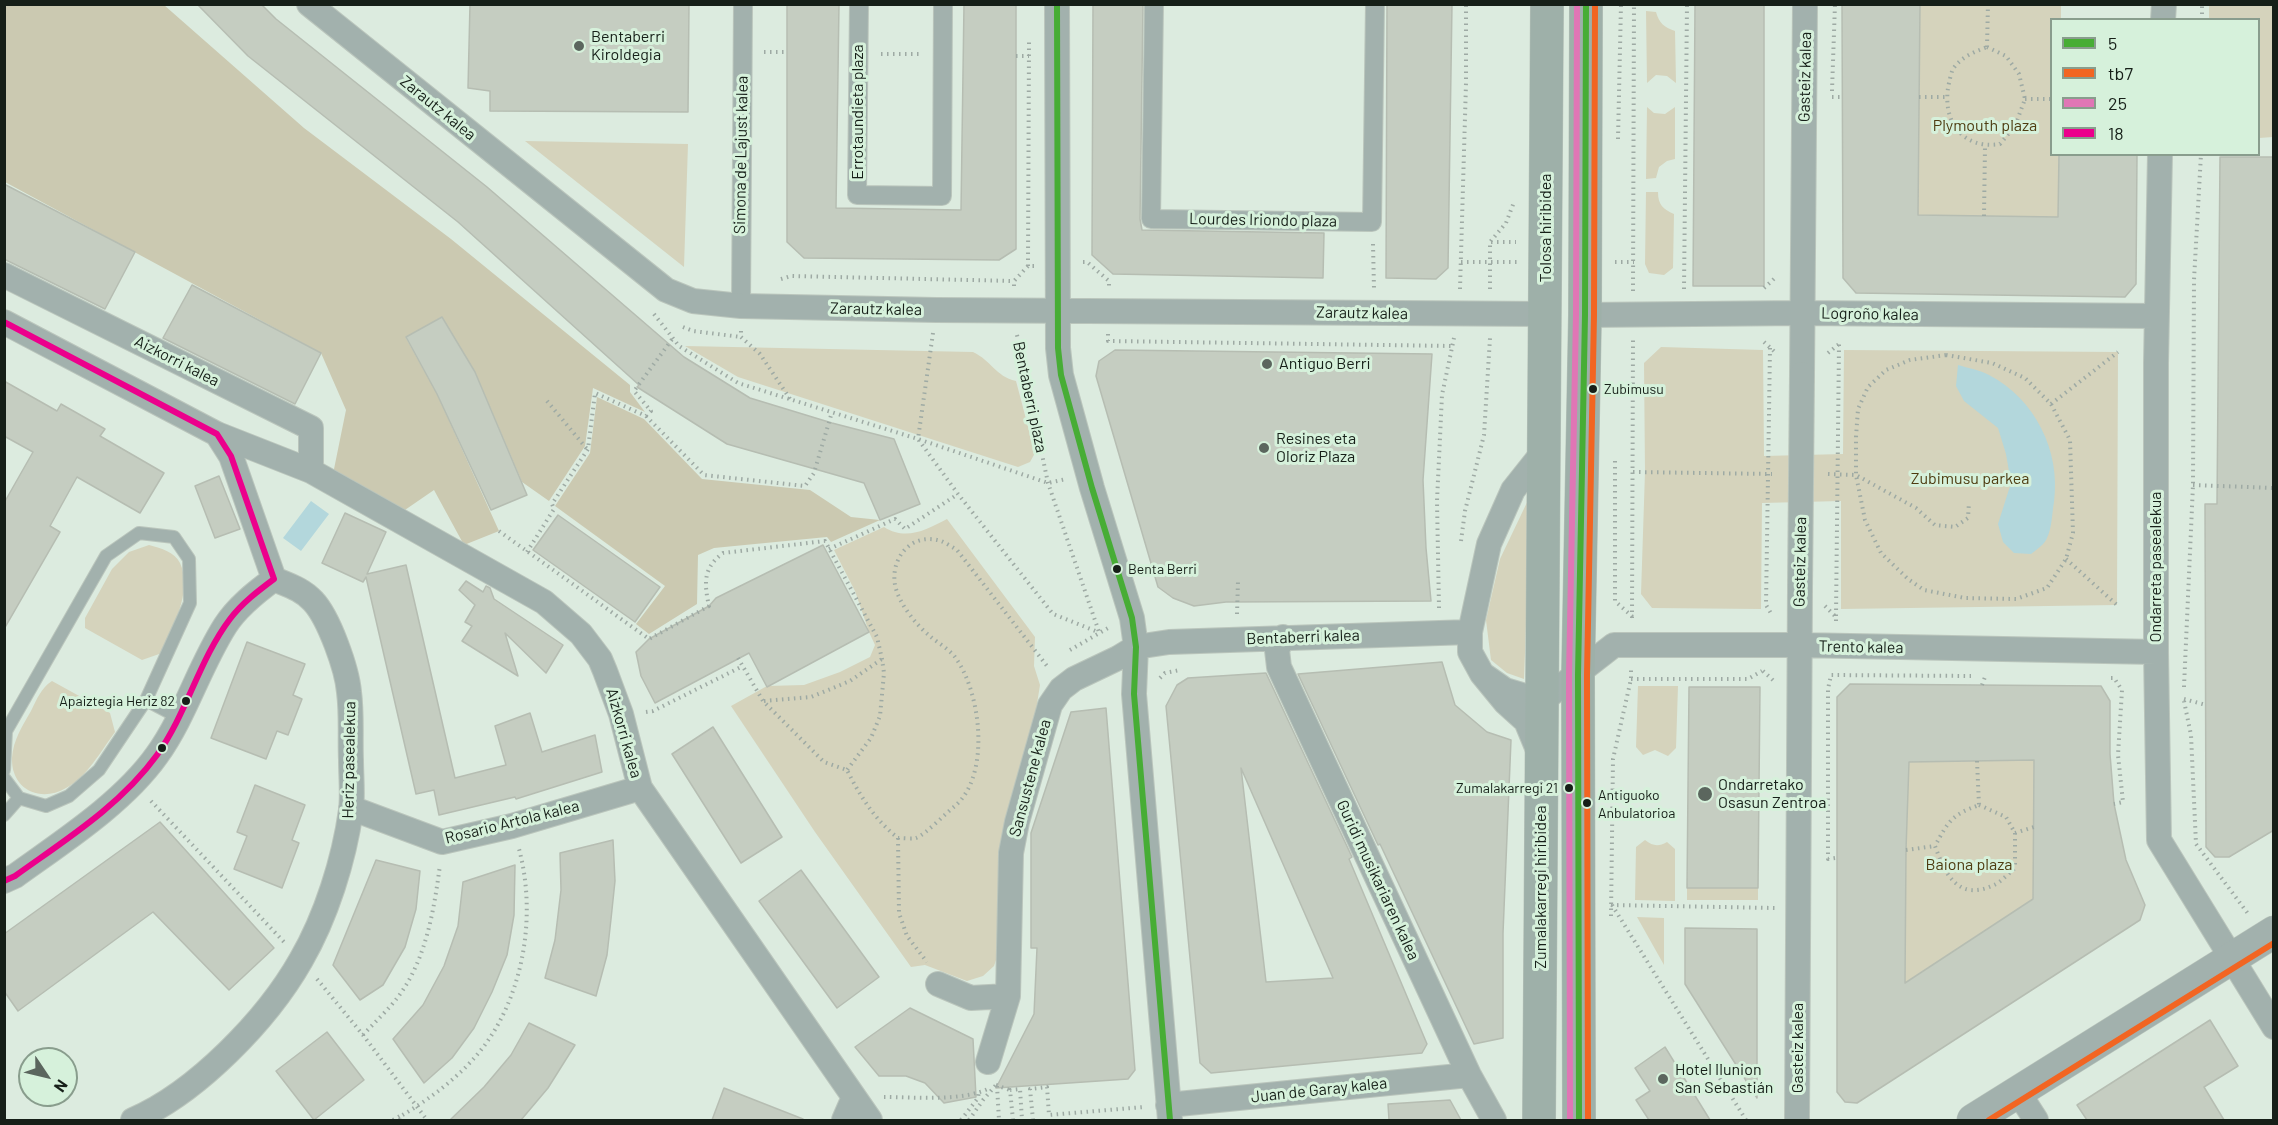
<!DOCTYPE html>
<html>
<head>
<meta charset="utf-8">
<style>
	body { margin:0 }
	#map { position:relative; width:2278px; height:1125px; overflow:hidden; background:#dcebdf; font-family:Barlow,sans-serif }
	canvas { display:block }
	.frame { position:absolute; inset:0; border:6px solid #161f18; pointer-events:none }
	.legend { position:absolute; left:2050px; top:18px; width:210px; height:138px; box-sizing:border-box; background:#d6f1db; border:2px solid #899d8d; margin:0; padding:8px 10px; list-style:none; font-size:18px; color:#161f18 }
	.legend li { display:flex; align-items:center; gap:12px; height:30px }
	.legend b { width:30px; border:2px solid #899d8d }
	.north { position:absolute; left:18px; top:1047px; width:60px; height:60px; box-sizing:border-box; background:#d6f1db; border:2px solid #899d8d; border-radius:50%; rotate:125deg; font-size:16px; font-weight:700; line-height:24px; text-align:center; color:#161f18 }
	.north::after { content:''; display:block; margin:auto; width:21px; height:27px; background:#5b665e; clip-path:polygon(50% 0,100% 100%,50% 72%,0 100%) }
</style>
</head>
<body>
<div id="map">
<canvas width="2278" height="1125"></canvas>
<div class="frame"></div>
<ul class="legend">
<li><b style="height:8px;background:#47ad35"></b>5</li>
<li><b style="height:8px;background:#f26522"></b>tb7</li>
<li><b style="height:8px;background:#e076b5"></b>25</li>
<li><b style="height:8px;background:#ec008c"></b>18</li>
</ul>
<div class="north">N</div>
</div>
<script>
const ctx = document.querySelector('canvas').getContext('2d');
ctx.lineJoin = 'round';
function fillPath(path, color) { ctx.fillStyle = color; ctx.fill(path, 'evenodd'); }
function strokePath(path, color, width, dash) { ctx.strokeStyle = color; ctx.lineWidth = width; ctx.lineCap = dash ? 'butt' : 'round'; ctx.setLineDash(dash || []); ctx.stroke(path); }
function label(font, color, halo, rows, align = 'center') {
  ctx.font = font + ' Barlow,sans-serif'; ctx.lineWidth = 6; ctx.setLineDash([]); ctx.textBaseline = 'middle'; ctx.strokeStyle = halo; ctx.fillStyle = color; for (const [text, x, y, turn = 0] of rows) {
    ctx.save(); ctx.translate(x, y); ctx.rotate((+turn || 0) * Math.PI / 180); ctx.textAlign = isNaN(turn) ? turn : align; if (halo) ctx.strokeText(text, 0, 0); ctx.fillText(text, 0, 0); ctx.restore();
  }
}
const green = new Path2D(`
	M 1920,5 L 2061,5 L 2061,19 L 2052,20 L 2052,154 L 2059,155 L 2058,217 L 1918,215 Z
	M 2209,5 L 2273,5 L 2273,137 L 2259,138 L 2258,20 L 2209,19 Z
	M 1646,11 L 1656,12 C 1659,23 1664,27 1675,31 L 1676,83 L 1667,76 L 1656,75 L 1647,83 Z
	M 1647,107 L 1654,113 L 1665,114 L 1675,107 L 1675,159 L 1667,161 L 1659,167 L 1656,178 L 1646,179 Z
	M 525,141 L 688,144 L 684,267 Z
	M 1646,192 L 1658,192 C 1658,205 1663,209 1674,214 L 1673,268 L 1664,275 L 1649,273 L 1645,264 Z
	M 685,346 L 973,352 C 992,361 995,376 1016,381 L 1035,453 L 1030,462 L 1018,467 L 738,377 Z
	M 1661,347 L 1763,350 L 1764,456 L 1843,454 L 1844,350 L 2118,352 L 2117,605 L 1841,609 L 1841,501 L 1762,503 L 1761,609 L 1652,608 L 1641,594 L 1645,472 L 1644,363 Z
	M 1531,494 L 1524,679 L 1507,673 L 1491,660 L 1486,620 L 1500,559 Z
	M 947,519 L 1035,637 L 1034,666 L 1040,685 L 1036,710 L 1007,813 L 1001,847 L 1000,948 L 994,966 L 983,976 L 967,981 L 925,965 L 911,967 L 815,832 L 731,706 L 767,686 L 804,685 L 840,672 L 870,657 L 875,645 L 869,632 L 855,591 L 834,550 L 884,527 C 906,541 926,530 947,519 Z
	M 149,545 C 160,548 175,552 180,563 C 193,591 172,628 162,653 L 142,660 L 85,628 L 85,618 L 112,569 L 129,552 Z
	M 52,681 L 110,713 L 115,732 C 101,751 87,777 66,788 C 41,803 11,790 12,758 C 13,740 23,725 31,711 C 37,699 41,688 52,681 Z
	M 1638,686 L 1678,686 L 1676,748 L 1668,756 L 1655,750 L 1643,755 L 1636,747 Z
	M 2034,760 L 2033,899 L 1905,983 L 1906,850 L 1909,762 Z
	M 1645,840 C 1653,846 1658,847 1667,842 L 1675,849 L 1675,901 L 1635,900 L 1636,847 Z
	M 1687,888 L 1758,888 L 1758,900 L 1687,900 Z
	M 1637,917 L 1664,918 L 1664,965 Z`);
const forest = new Path2D(`
	M 4,5 L 164,5 L 304,128 L 451,239 L 630,385 L 630,392 L 645,412 L 593,388 L 585,446 L 549,501 L 522,482 L 475,372 L 441,317 L 406,338 L 437,394 L 499,531 L 464,545 L 434,490 L 402,512 L 333,474 L 346,410 L 321,353 L 5,182 Z
	M 597,397 L 644,419 L 702,479 L 810,490 L 851,517 L 880,520 L 831,542 L 827,537 L 714,548 L 698,555 L 697,604 L 649,634 L 636,624 L 665,586 L 555,506 L 590,453 Z`);
const water = new Path2D(`
	M 1958,365 C 1968,368 1980,370 1989,375 C 2035,399 2061,451 2054,502 C 2052,513 2052,528 2047,538 C 2045,544 2036,550 2031,554 L 2014,553 L 2003,542 L 1998,524 L 2011,483 L 2006,454 L 1998,428 L 1964,401 L 1956,386 Z
	M 311,501 L 329,514 L 301,551 L 283,538 Z`);
const building = new Path2D(`
	M 197,4 L 261,4 L 276,19 L 487,187 L 684,357 L 750,398 L 832,423 L 894,439 L 920,504 L 880,520 L 864,483 L 727,444 L 637,387 L 639,385 L 458,222 L 248,56 Z
	M 470,4 L 689,4 L 688,112 L 490,111 L 490,91 L 468,88 Z
	M 787,4 L 839,4 L 836,208 L 961,210 L 964,4 L 1016,4 L 1016,249 L 999,260 L 804,258 L 787,242 Z
	M 1093,4 L 1143,4 L 1140,219 L 1142,230 L 1324,233 L 1323,278 L 1113,274 L 1092,255 Z
	M 1387,4 L 1452,4 L 1448,268 L 1436,279 L 1386,278 Z
	M 1695,4 L 1764,4 L 1764,286 L 1693,286 Z
	M 1842,4 L 1920,4 L 1918,215 L 2058,217 L 2059,154 L 2137,154 L 2136,284 L 2125,297 L 1856,293 L 1843,278 Z
	M 2220,157 L 2274,157 L 2274,830 L 2229,857 L 2215,857 L 2206,847 L 2205,504 L 2217,504 Z
	M 4,184 L 135,252 L 105,309 L 4,259 Z
	M 192,285 L 321,353 L 295,404 L 163,338 Z
	M 442,317 L 475,372 L 527,495 L 491,510 L 437,394 L 406,337 Z
	M 1115,350 L 1432,354 L 1423,480 L 1426,548 L 1431,601 L 1226,602 L 1194,606 L 1173,598 L 1158,587 L 1096,376 L 1099,361 Z
	M 4,381 L 57,411 L 61,404 L 105,429 L 100,436 L 164,473 L 140,513 L 77,477 L 50,526 L 60,532 L 4,629 L 4,503 L 33,452 L 4,436 Z
	M 219,476 L 240,529 L 215,538 L 195,486 Z
	M 345,513 L 386,532 L 367,574 L 406,565 L 455,778 L 506,765 L 495,726 L 530,713 L 542,752 L 595,735 L 602,772 L 516,799 L 515,797 L 439,815 L 434,790 L 416,794 L 366,577 L 363,582 L 322,563 Z
	M 558,515 L 660,587 L 635,622 L 533,550 Z
	M 823,545 L 869,632 L 767,687 L 749,653 L 655,703 L 641,676 L 636,652 L 649,639 L 709,606 L 716,598 Z
	M 466,581 L 483,592 L 486,586 L 490,588 L 494,599 L 563,645 L 546,673 L 505,633 L 518,676 L 462,641 L 472,626 L 465,622 L 475,605 L 459,590 Z
	M 247,642 L 305,664 L 293,695 L 302,699 L 288,735 L 277,731 L 266,759 L 211,738 Z
	M 1442,662 L 1455,705 L 1487,732 L 1511,740 L 1503,933 L 1503,1038 L 1474,1044 L 1380,844 L 1378,845 L 1298,674 Z
	M 1266,673 L 1352,857 L 1349,859 L 1427,1044 L 1422,1053 L 1211,1073 L 1200,1063 L 1166,706 L 1177,685 L 1188,678 ZM 1241,768 L 1333,978 L 1266,982 Z
	M 1850,684 L 2101,686 L 2110,701 L 2110,754 L 2114,804 L 2126,860 L 2145,905 L 2140,920 L 1857,1103 L 1845,1102 L 1837,1092 L 1837,697 ZM 2034,760 L 2033,899 L 1905,983 L 1906,850 L 1909,762 Z
	M 1689,687 L 1760,687 L 1758,888 L 1687,888 Z
	M 1106,708 L 1135,1070 L 1128,1079 L 996,1088 L 1034,1014 L 1037,948 L 1031,948 L 1031,833 L 1071,712 Z
	M 713,727 L 782,837 L 741,863 L 672,754 Z
	M 255,785 L 305,805 L 292,840 L 299,843 L 282,888 L 234,869 L 247,836 L 237,832 Z
	M 160,822 L 274,948 L 229,990 L 153,912 L 18,1011 L 4,991 L 4,934 Z
	M 613,840 L 615,881 L 611,919 L 607,955 L 596,996 L 545,978 L 555,940 L 561,890 L 560,853 Z
	M 376,860 L 420,871 L 416,909 L 405,947 L 383,985 L 360,1000 L 333,965 Z
	M 515,865 L 514,915 L 507,955 L 492,992 L 474,1028 L 452,1058 L 424,1083 L 393,1039 L 423,1005 L 444,966 L 458,926 L 463,882 Z
	M 801,870 L 879,977 L 837,1008 L 759,901 Z
	M 1685,928 L 1757,929 L 1757,1098 L 1685,984 Z
	M 910,1008 L 973,1039 L 976,1097 L 944,1103 L 925,1083 L 906,1076 L 879,1076 L 855,1047 Z
	M 2210,1020 L 2238,1066 L 2204,1087 L 2224,1120 L 2087,1120 L 2077,1105 Z
	M 529,1023 L 575,1045 L 548,1088 L 521,1120 L 450,1120 L 484,1087 L 511,1055 Z
	M 327,1032 L 364,1080 L 314,1120 L 276,1071 Z
	M 1665,1047 L 1710,1120 L 1649,1120 L 1636,1100 L 1650,1091 L 1635,1068 Z
	M 724,1088 L 803,1119 L 803,1120 L 712,1120 Z
	M 1450,1100 L 1461,1120 L 1389,1120 L 1388,1104 Z`);
const path = new Path2D(`
	M 2202,20 L 2202,4
	M 1987,47 L 2006,56 L 2019,74 L 2025,99 L 2015,126 L 2000,144 C 1961,150 1941,119 1949,83 C 1950,79 1951,73 1953,69 C 1961,57 1974,52 1987,47 Z
	M 1987,47 L 1988,4
	M 764,52 L 787,52
	M 881,54 L 922,54
	M 1016,56 L 1029,56
	M 1832,91 L 1835,4
	M 1832,97 L 1842,97
	M 1919,97 L 1946,97
	M 2025,99 L 2052,99
	M 1618,139 L 1621,4
	M 1984,216 L 1985,147
	M 1491,242 L 1516,242
	M 1373,244 L 1374,289
	M 1083,262 L 1087,262 L 1109,281 L 1109,288
	M 1461,262 L 1517,262
	M 1615,262 L 1634,262
	M 1028,266 L 1029,42
	M 781,279 L 791,276 L 1014,281
	M 1014,286 L 1014,281 L 1028,266 L 1034,266
	M 1764,288 L 1776,277
	M 1460,289 L 1466,83 L 1466,4
	M 1490,289 L 1490,242 L 1506,223 L 1514,202
	M 1684,289 L 1687,4
	M 1633,291 L 1634,4
	M 654,314 L 679,346 L 738,383 L 918,439 L 1048,483 L 1066,479
	M 683,327 L 693,331 L 741,337
	M 741,331 L 741,337 L 760,354 L 790,399
	M 933,333 L 918,439 L 958,494 L 1053,614 L 1098,632
	M 1108,334 L 1108,341 L 1452,346
	M 1017,335 L 1048,483 L 1099,632
	M 1764,342 L 1776,353
	M 1770,348 L 1766,605 L 1772,615
	M 1828,353 L 1839,344
	M 1946,355 L 1992,363 L 2025,378 L 2051,404 L 2070,440 L 2073,533 L 2066,559 L 2047,588 L 2016,599 L 1965,598 L 1924,590 L 1908,579 L 1881,553 L 1865,520 L 1856,475 L 1856,437 L 1858,409 L 1868,387 L 1886,370 L 1910,360 Z
	M 547,401 L 587,449
	M 2051,404 L 2118,352
	M 646,416 L 704,475 L 805,486 L 814,473 L 832,412
	M 1615,461 L 1615,601 L 1634,618
	M 1633,472 L 1772,474
	M 1828,474 L 1856,475 L 1916,508 L 1935,525 L 1955,527 L 1968,518 L 1969,502
	M 2193,485 L 2274,488
	M 499,531 L 649,639 L 709,606 C 704,583 703,568 723,553 L 825,541 L 877,637 L 882,659 L 884,673 L 880,716 L 871,738 L 847,770
	M 1461,541 L 1465,511 L 1484,435 L 1490,338
	M 829,549 L 895,519 L 905,529 L 958,494
	M 527,552 L 554,509 L 552,504 L 588,449 L 595,393 L 646,416 L 651,411 L 634,391 L 673,338
	M 2066,559 L 2117,605
	M 1825,606 L 1836,617 L 1836,621
	M 1439,608 L 1437,501 L 1442,395 L 1454,338
	M 1237,614 L 1238,581
	M 1836,616 L 1839,344
	M 1632,618 L 1633,340
	M 1070,650 L 1108,628
	M 738,658 L 763,701 L 824,762 L 847,770 C 860,796 875,820 898,838 C 903,838 911,839 916,838 C 926,834 946,813 955,806 C 991,775 981,692 955,657 C 949,649 938,643 931,637 C 917,626 901,606 896,589 C 888,561 910,531 941,541 C 946,543 952,547 957,550 L 1047,666 L 1049,664
	M 1763,671 L 1775,682
	M 1160,678 L 1165,673 L 1180,670
	M 2111,678 L 2114,678 L 2122,690 L 2118,755 L 2123,802 L 2114,804
	M 1631,679 L 1748,679 L 1762,671
	M 1982,685 L 1985,677
	M 2184,687 L 2193,485 L 2194,280 L 2201,154
	M 2184,699 L 2206,705
	M 764,701 L 811,697 L 850,681 L 882,659
	M 2184,701 L 2191,735 L 2196,844 L 2249,915
	M 646,712 L 653,711 L 743,666
	M 1977,761 L 1979,805
	M 151,801 L 284,942
	M 1979,805 L 2006,817 L 2015,833 L 2015,868 C 2009,873 2001,882 1994,885 C 1958,902 1945,874 1935,846 C 1949,820 1952,815 1979,805 Z
	M 2015,833 L 2034,827
	M 898,838 L 899,913 L 907,936 L 927,962
	M 1906,850 L 1935,846
	M 1835,858 L 1828,859 L 1828,689 L 1831,675 L 1971,676
	M 1611,905 L 1775,908
	M 1612,905 L 1746,1120
	M 1611,916 L 1613,759 L 1631,679 L 1631,670
	M 317,979 L 363,1035 L 427,1120
	M 363,1035 C 375,1022 388,1010 398,997 C 426,960 434,910 440,865
	M 996,1085 L 1010,1090
	M 997,1086 L 999,1120
	M 884,1097 C 916,1097 961,1102 990,1088
	M 393,1120 L 400,1116
	M 400,1120 L 401,1116 C 433,1097 465,1073 487,1042 C 525,988 536,912 519,849
	M 961,1120 L 978,1098 L 979,1091
	M 969,1120 L 983,1100 L 996,1085
	M 1013,1120 L 1010,1090 L 1020,1089 L 1022,1120
	M 1033,1120 L 1030,1089 L 1047,1087 L 1049,1115 L 1144,1107`);
const service = new Path2D(`
	M 146,700 L 178,717
	M 4,770 L 6,731 L 106,556 L 139,533 L 174,537 L 189,559 L 190,603 L 146,700 L 99,770 L 69,796 L 46,806 L 19,798 L 4,778
	M 4,815 L 19,798`);
const pedestrian = new Path2D(`
	M 859,4 L 857,195 L 942,196 L 943,4
	M 1154,4 L 1151,219 L 1372,222 L 1375,4
	M 741,306 L 743,4`);
const minor = new Path2D(`
	M 309,4 L 666,290 L 693,301 L 741,306 L 936,310 L 1545,314
	M 1057,4 L 1058,348 L 1061,375 L 1092,488 L 1132,618 L 1136,647 L 1134,694 L 1170,1120
	M 2163,20 L 2164,4
	M 2160,154 L 2156,363 L 2156,652 L 2159,840 L 2274,1027
	M 4,275 L 311,428 L 311,471
	M 1585,315 L 1802,313 L 2156,316
	M 4,322 L 217,434 L 311,471 L 544,602 L 581,634 L 600,659 L 605,671 L 621,714 L 640,788 L 870,1120
	M 1802,374 L 1805,4
	M 217,434 L 231,456 L 274,579
	M 1283,637 L 1277,650 L 1279,667 L 1469,1075 L 1494,1120
	M 1482,674 L 1505,690 L 1542,701 L 1614,645 L 1799,645 L 2156,652
	M 1538,750 L 1526,721 L 1505,702 L 1482,674 L 1470,652 L 1470,632 L 1489,544 L 1513,490 L 1544,451
	M 351,808 L 442,842 L 512,826 L 640,788
	M 4,881 L 15,876 C 62,842 123,803 157,755 C 185,716 199,667 225,626 C 237,607 256,592 274,579
	M 938,984 L 971,998 L 1008,996
	M 988,1062 L 1008,996 L 1011,853 L 1017,822 L 1050,705 L 1061,689 L 1074,679 L 1118,658 L 1136,647 L 1169,642 L 1470,632
	M 2018,1092 L 2036,1120
	M 1168,1105 L 1469,1075
	M 133,1120 C 196,1093 267,1020 301,960 C 326,917 344,860 351,810 C 353,794 351,777 351,760 C 350,738 352,715 349,692 C 347,669 329,618 313,601 C 302,589 288,585 274,579
	M 844,1120 L 854,1097
	M 1797,1120 L 1800,588`);
const tertiary = new Path2D(`
	M 1973,1120 L 2274,932`);
const secondary = new Path2D(`
	M 1539,1120 L 1547,4
	M 1579,1120 L 1578,675 L 1585,315 L 1586,4`);
const minorBridge = new Path2D(`
	M 1800,588 L 1802,374`);
const bus1 = new Path2D(`
	M 1057,4 L 1058,348 L 1061,375 L 1092,488 L 1132,618 L 1136,647 L 1134,694 L 1170,1120
	M 1579,1120 L 1578,675 L 1585,315 L 1586,4`);
const bus2 = new Path2D(`
	M 1588,1120 L 1587,675 L 1594,315 L 1595,4
	M 1989,1120 L 2274,943`);
const bus3 = new Path2D(`
	M 1570,1120 L 1569,675 L 1576,315 L 1577,4`);
const bus4 = new Path2D(`
	M 4,322 L 217,434 L 231,456 L 274,579 C 258,591 242,603 230,619 C 199,660 187,713 157,755 C 120,806 65,840 15,876 L 4,881`);
const markers = [
	[579,46,6,"#5b665e"],
	[1267,364,6,"#5b665e"],
	[1593,389,5,"#161f18"],
	[1264,448,6,"#5b665e"],
	[1117,569,5,"#161f18"],
	[186,701,5,"#161f18"],
	[162,748,5,"#161f18"],
	[1569,788,5,"#161f18"],
	[1705,794,8,"#5b665e"],
	[1587,803,5,"#161f18"],
	[1663,1079,6,"#5b665e"]
];
const busNames = [
	["Zubimusu",1604,389],
	["Benta Berri",1128,569],
	["Apaiztegia Heriz 82",175,701,"right"],
	["Zumalakarregi 21",1558,788,"right"],
	["Antiguoko",1598,795],
	["Anbulatorioa",1598,813]
];
const poiNames = [
	["Bentaberri",591,37],
	["Kiroldegia",591,55],
	["Antiguo Berri",1279,364],
	["Resines eta",1276,439],
	["Oloriz Plaza",1276,457],
	["Ondarretako",1718,785],
	["Osasun Zentroa",1718,803],
	["Hotel Ilunion",1675,1070],
	["San Sebastián",1675,1088]
];
const streetNames = [
	["Gasteiz kalea",1805,77,-89],
	["Zarautz kalea",438,108,39],
	["Errotaundieta plaza",858,112,-90],
	["Simona de Lajust kalea",741,155,-89],
	["Lourdes Iriondo plaza",1263,220,1],
	["Tolosa hiribidea",1546,228,-90],
	["Zarautz kalea",876,309,1],
	["Zarautz kalea",1362,313,1],
	["Logroño kalea",1870,314,1],
	["Aizkorri kalea",177,361,27],
	["Bentaberri plaza",1030,397,78],
	["Gasteiz kalea",1800,562,-89],
	["Ondarreta pasealekua",2156,567,-90],
	["Bentaberri kalea",1303,637,-2],
	["Trento kalea",1861,647,1],
	["Aizkorri kalea",624,733,74],
	["Heriz pasealekua",349,760,-89],
	["Sansustene kalea",1030,778,-75],
	["Rosario Artola kalea",512,822,-14],
	["Guridi musikariaren kalea",1378,880,65],
	["Zumalakarregi hiribidea",1541,887,-90],
	["Gasteiz kalea",1798,1048,-90],
	["Juan de Garay kalea",1319,1090,-6]
];
const parkNames = [
	["Plymouth plaza",1985,126],
	["Zubimusu parkea",1970,479],
	["Baiona plaza",1969,865]
];
fillPath(green, '#d5d3bc');
fillPath(forest, '#cbc9b1');
fillPath(water, '#b3d7dc');
fillPath(building, '#c5cdc1');
strokePath(building, '#b6bdb2', 1.5);
strokePath(service, '#bac5bc', 14);
strokePath(pedestrian, '#bac5bc', 20);
strokePath(minor, '#bac5bc', 26);
strokePath(tertiary, '#bac5bc', 33);
strokePath(secondary, '#bac5bc', 34);
strokePath(path, '#9eaaa4', 4, [1.5, 4.5]);
strokePath(service, '#a2b1ad', 12);
strokePath(pedestrian, '#a2b1ad', 18);
strokePath(minor, '#a2b1ad', 24);
strokePath(tertiary, '#a2b1ad', 32);
strokePath(secondary, '#9eb0a9', 33);
strokePath(minorBridge, '#bac5bc', 26, []);
strokePath(minorBridge, '#a2b1ad', 24);
strokePath(bus1, '#47ad35', 6);
strokePath(bus2, '#f26522', 6);
strokePath(bus3, '#e076b5', 6);
strokePath(bus4, '#ec008c', 6);
for (const [x, y, r, color] of markers) { const dot = new Path2D(); dot.arc(x, y, r, 0, 2 * Math.PI); ctx.fillStyle = color; ctx.fill(dot); strokePath(dot, '#d6f1db', 2); }
label('14px', '#161f18', '#d6f1db', busNames, 'left');
label('16px', '#161f18', '#d6f1db', poiNames, 'left');
label('16px', '#161f18', '#d6f1db', streetNames);
label('16px', '#4e3c11', '#d6f1db', parkNames);
</script>
</body>
</html>
